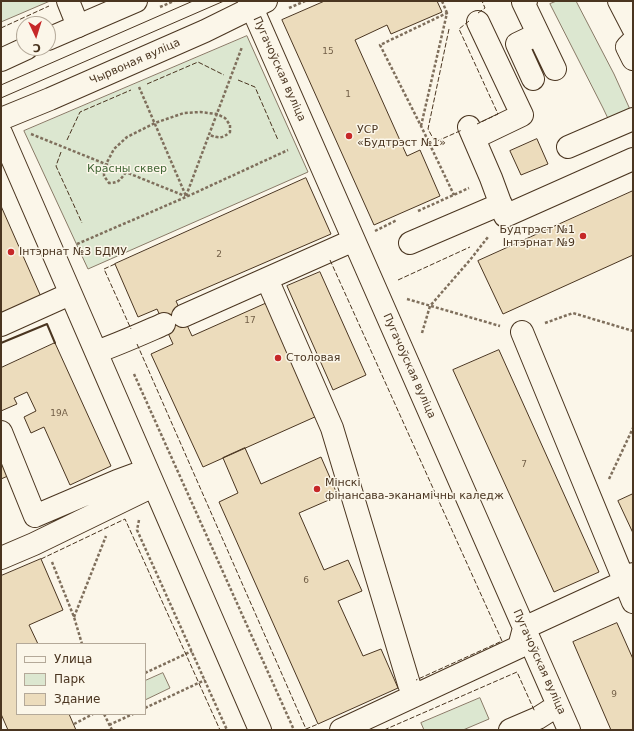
<!DOCTYPE html>
<html>
<head>
<meta charset="utf-8">
<style>
	body { margin:0 }
	#map { position:relative; width:634px; height:731px; overflow:hidden; background:#fbf6e9; font-family:"DejaVu Sans",sans-serif }
	canvas { display:block }
	.frame { position:absolute; inset:0; border:2px solid #4a3520; pointer-events:none }
	.legend { position:absolute; left:16px; top:643px; width:130px; height:72px; box-sizing:border-box; background:#fbf6e9; border:1px solid #b4a999; margin:0; padding:5px 7px; list-style:none; font-size:12px; color:#4a3520 }
	.legend li { display:flex; align-items:center; gap:8px; height:20px }
	.legend b { width:20px; border:1px solid #b4a999 }
	.north { position:absolute; left:16px; top:16px; width:40px; height:40px; box-sizing:border-box; background:#fbf6e9; border:1px solid #b4a999; border-radius:50%; rotate:176deg; font-size:11px; font-weight:700; line-height:16px; text-align:center; color:#4a3520 }
	.north::after { content:''; display:block; margin:auto; width:14px; height:18px; background:#c62828; clip-path:polygon(50% 0,100% 100%,50% 72%,0 100%) }
</style>
</head>
<body>
<div id="map">
<canvas width="634" height="731"></canvas>
<div class="frame"></div>
<ul class="legend">
<li><b style="height:5px;background:#fbf6e9"></b>Улица</li>
<li><b style="height:11px;background:#dce7d0"></b>Парк</li>
<li><b style="height:11px;background:#ecdcbc"></b>Здание</li>
</ul>
<div class="north">С</div>
</div>
<script>
const ctx = document.querySelector('canvas').getContext('2d');
ctx.lineJoin = 'round';
function fillPath(path, color) { ctx.fillStyle = color; ctx.fill(path, 'evenodd'); }
function strokePath(path, color, width, dash) { ctx.strokeStyle = color; ctx.lineWidth = width; ctx.lineCap = dash ? 'butt' : 'round'; ctx.setLineDash(dash || []); ctx.stroke(path); }
function label(font, color, halo, rows, align = 'center') {
  ctx.font = font + ' "DejaVu Sans",sans-serif'; ctx.lineWidth = 3; ctx.setLineDash([]); ctx.textBaseline = 'middle'; ctx.strokeStyle = halo; ctx.fillStyle = color; for (const [text, x, y, turn = 0] of rows) {
    ctx.save(); ctx.translate(x, y); ctx.rotate((+turn || 0) * Math.PI / 180); ctx.textAlign = isNaN(turn) ? turn : align; if (halo) ctx.strokeText(text, 0, 0); ctx.fillText(text, 0, 0); ctx.restore();
  }
}
const green = new Path2D(`
	M 1,1 L 50,1 L 1,22 Z
	M 557,1 L 576,1 L 614,74 L 633,116 L 613,129 L 603,108 L 550,4 Z
	M 247,36 L 308,172 L 88,269 L 24,131 Z
	M 163,673 L 170,688 L 145,700 L 145,681 Z
	M 480,698 L 489,719 L 463,730 L 424,730 L 421,723 Z`);
const building = new Path2D(`
	M 325,1 L 437,1 L 442,12 L 391,34 L 387,25 L 355,40 L 407,156 L 420,150 L 440,196 L 374,225 L 282,20 Z
	M 537,139 L 548,164 L 521,175 L 510,151 Z
	M 306,178 L 331,234 L 176,301 L 192,336 L 266,303 L 317,416 L 203,467 L 151,354 L 173,344 L 157,309 L 138,317 L 115,264 Z
	M 633,191 L 633,255 L 503,314 L 478,261 Z
	M 1,206 L 42,299 L 1,316 Z
	M 320,272 L 366,375 L 333,390 L 287,286 Z
	M 55,343 L 111,466 L 70,485 L 44,427 L 31,433 L 24,417 L 36,411 L 27,392 L 14,398 L 17,404 L 1,411 L 1,368 Z
	M 499,350 L 599,572 L 554,592 L 453,370 Z
	M 245,448 L 261,484 L 321,457 L 338,496 L 299,513 L 324,570 L 348,560 L 362,591 L 338,601 L 363,656 L 381,649 L 398,688 L 318,724 L 219,502 L 238,493 L 223,458 Z
	M 1,456 L 10,475 L 1,479 Z
	M 633,494 L 633,533 L 618,501 Z
	M 41,559 L 63,610 L 29,625 L 38,644 L 17,644 L 17,714 L 69,714 L 76,730 L 8,730 L 1,714 L 1,576 Z
	M 617,623 L 633,659 L 633,730 L 611,730 L 573,642 Z`);
const path = new Path2D(`
	M 442,1 L 447,13
	M 160,7 L 174,1
	M 289,8 L 305,1
	M 139,87 L 186,196
	M 421,126 L 447,13 L 380,45 L 421,126 L 454,195
	M 31,134 L 185,196
	M 126,172 C 120,180 119,183 109,183 L 104,176 L 104,168 L 114,149 L 127,137 L 155,123 L 184,113 L 200,112 L 217,114 L 225,118 L 230,125 L 230,132 C 222,139 219,138 209,135
	M 186,196 L 242,47
	M 418,211 L 469,188
	M 375,231 L 397,220
	M 77,244 L 186,197 L 288,150
	M 407,299 L 500,326
	M 545,323 L 573,313 L 633,331
	M 422,333 L 430,306 L 470,260 L 488,237
	M 134,374 L 294,730
	M 609,479 L 633,428
	M 139,520 L 137,530 L 227,730
	M 52,562 L 74,617 L 82,644
	M 74,617 L 106,536
	M 145,673 L 192,651
	M 145,708 L 205,680
	M 104,714 L 112,730
	M 74,724 L 93,714
	M 109,725 L 133,714`);
const minor = new Path2D(`
	M 68,1 L 78,26
	M 249,1 L 569,730
	M 526,1 L 523,2 L 555,69
	M 619,1 L 633,28
	M 633,41 L 627,47 L 633,59
	M 533,79 L 517,44 L 538,34
	M 469,127 L 491,178 L 505,216 L 633,159
	M 1,133 L 260,730
	M 474,138 L 522,115 L 478,22
	M 568,147 L 633,119
	M 410,243 L 501,204
	M 267,279 L 332,428 L 409,684 L 414,696
	M 183,316 L 354,240
	M 1,325 L 70,294
	M 522,332 L 633,602
	M 96,352 C 119,344 141,334 164,324
	M 1,432 L 35,516 L 117,481 L 147,470
	M 1,558 L 34,544 L 153,486
	M 341,730 L 519,647 L 524,628 L 624,582 L 633,574
	M 510,730 L 538,718 L 549,711 L 558,707`);
const major = new Path2D(`
	M 48,39 L 136,1
	M 1,60 L 27,48
	M 1,119 L 50,99 L 205,31 L 266,1`);
const tram = new Path2D(`
	M 1,85 L 193,1
	M 1,98 L 224,1`);
const fence = new Path2D(`
	M 478,13 L 485,8 L 482,1
	M 469,21 L 459,29 L 498,114 L 477,124
	M 1,28 L 49,6
	M 449,29 L 428,129 L 435,142 L 462,130
	M 238,80 L 255,87 L 278,140
	M 147,84 L 198,62 L 224,75
	M 67,140 L 80,112 L 131,90
	M 61,152 L 56,166 L 82,223
	M 330,260 L 502,641 L 416,680
	M 115,264 L 104,269 L 131,329
	M 398,280 L 470,247
	M 137,344 L 306,729 L 318,724
	M 41,559 L 125,519 L 220,730
	M 384,730 L 517,672 L 535,712`);
const wall = new Path2D(`
	M 1,343 L 47,324 L 55,343`);
const markers = [
	[349,136,4,"#c62828"],
	[583,236,4,"#c62828"],
	[11,252,4,"#c62828"],
	[278,358,4,"#c62828"],
	[317,489,4,"#c62828"]
];
const numberNames = [
	["15",328,52],
	["1",348,95],
	["2",219,255],
	["17",250,321],
	["19А",59,414],
	["7",524,465],
	["6",306,581],
	["9",614,695]
];
const streetNames = [
	["Чырвоная вуліца",135,62,-24],
	["Пугачоўская вуліца",279,69,66],
	["Пугачоўская вуліца",409,366,66],
	["Пугачоўская вуліца",539,662,66]
];
const poiNames = [
	["УСР",357,130],
	["«Будтрэст №1»",357,143],
	["Будтрэст №1",575,230,"right"],
	["Інтэрнат №9",575,243,"right"],
	["Інтэрнат №3 БДМУ",19,252],
	["Столовая",286,358],
	["Мінскі",325,483],
	["фінансава-эканамічны каледж",325,496]
];
const parkNames = [
	["Красны сквер",127,169]
];
fillPath(green, '#dce7d0');
strokePath(green, '#887966', 1);
fillPath(building, '#ecdcbc');
strokePath(building, '#4a3520', 1);
strokePath(minor, '#4a3520', 24);
strokePath(major, '#4a3520', 24);
strokePath(path, '#7f6f5c', 2.5, [3, 2]);
strokePath(minor, '#fbf6e9', 22);
strokePath(major, '#fbf6e9', 22);
strokePath(tram, '#4a3520', 1);
strokePath(fence, '#4a3520', 1, [5, 2]);
strokePath(wall, '#4a3520', 2);
for (const [x, y, r, color] of markers) { const dot = new Path2D(); dot.arc(x, y, r, 0, 2 * Math.PI); ctx.fillStyle = color; ctx.fill(dot); strokePath(dot, '#fbf6e9', 1.5); }
label('9px', '#725f47', null, numberNames);
label('11px', '#4a3520', '#fbf6e9', streetNames);
label('11px', '#4a3520', '#fbf6e9', poiNames, 'left');
label('11px', '#436837', '#fbf6e9', parkNames);
</script>
</body>
</html>
